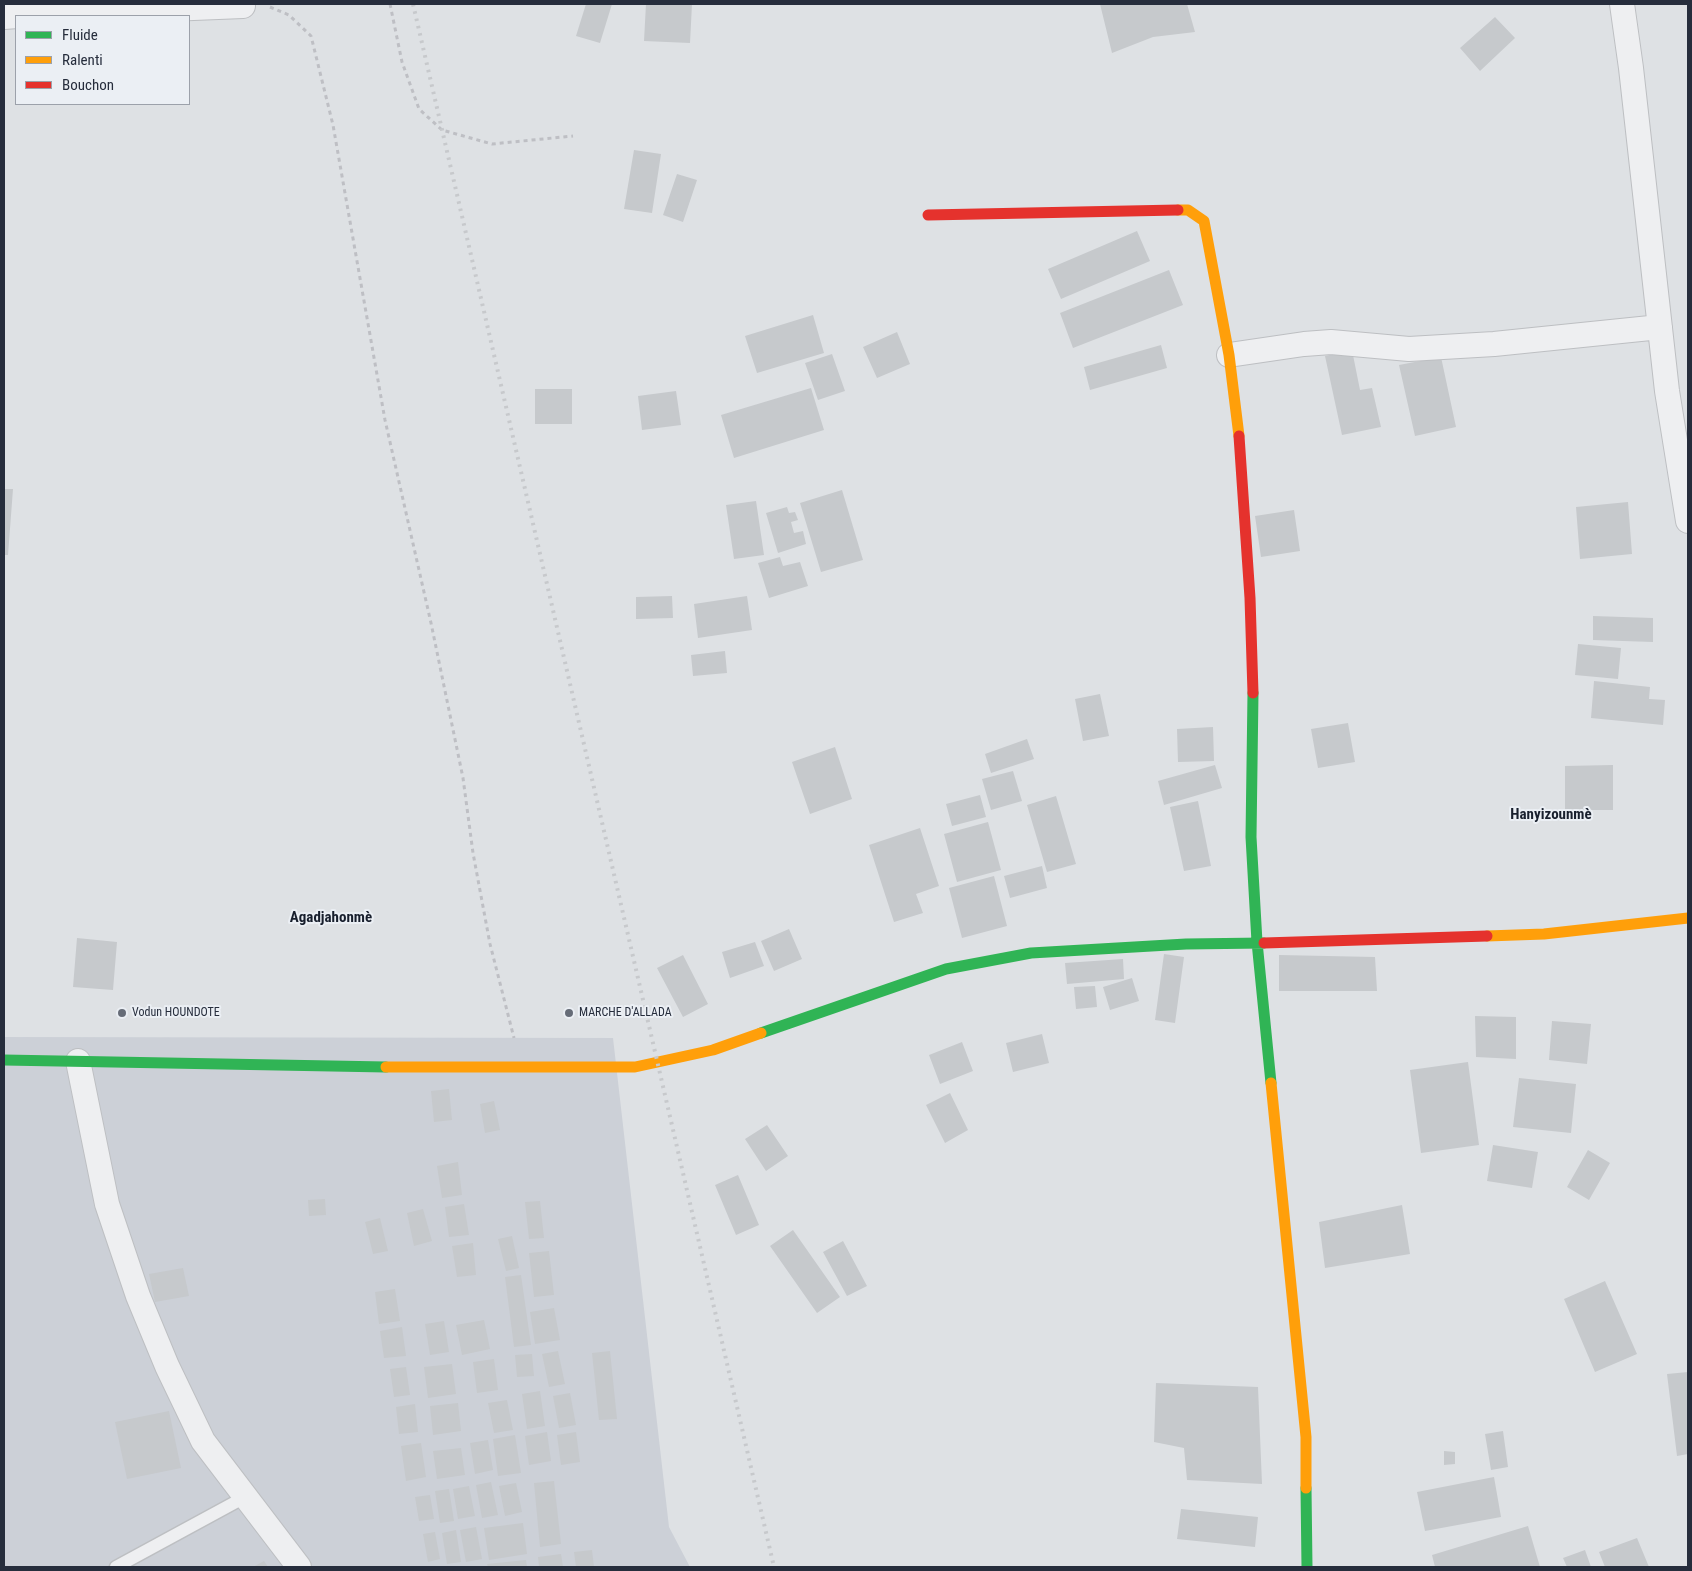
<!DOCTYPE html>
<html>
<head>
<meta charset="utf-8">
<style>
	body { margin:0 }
	#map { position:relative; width:1692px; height:1571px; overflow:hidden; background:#dee1e4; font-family:"Roboto Condensed",sans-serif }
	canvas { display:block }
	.frame { position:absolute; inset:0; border:5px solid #262d3c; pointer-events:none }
	.legend { position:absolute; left:15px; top:15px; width:175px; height:90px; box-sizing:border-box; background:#ebeff4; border:1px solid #9ca1aa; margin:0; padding:6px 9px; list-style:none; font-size:15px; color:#262d3c }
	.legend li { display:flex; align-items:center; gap:10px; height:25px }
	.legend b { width:25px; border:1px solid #9ca1aa }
</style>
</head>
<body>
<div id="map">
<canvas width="1692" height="1571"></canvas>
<div class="frame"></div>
<ul class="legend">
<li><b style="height:6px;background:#30b455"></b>Fluide</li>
<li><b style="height:6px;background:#ff9f0a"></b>Ralenti</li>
<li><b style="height:6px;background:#e5322d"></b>Bouchon</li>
</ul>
</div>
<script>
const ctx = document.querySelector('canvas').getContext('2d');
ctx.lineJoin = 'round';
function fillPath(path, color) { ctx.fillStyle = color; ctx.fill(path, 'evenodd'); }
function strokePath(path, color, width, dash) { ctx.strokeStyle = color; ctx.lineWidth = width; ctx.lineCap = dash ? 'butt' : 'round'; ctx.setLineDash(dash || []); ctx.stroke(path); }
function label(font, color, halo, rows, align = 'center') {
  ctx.font = font + ' "Roboto Condensed",sans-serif'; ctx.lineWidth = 4; ctx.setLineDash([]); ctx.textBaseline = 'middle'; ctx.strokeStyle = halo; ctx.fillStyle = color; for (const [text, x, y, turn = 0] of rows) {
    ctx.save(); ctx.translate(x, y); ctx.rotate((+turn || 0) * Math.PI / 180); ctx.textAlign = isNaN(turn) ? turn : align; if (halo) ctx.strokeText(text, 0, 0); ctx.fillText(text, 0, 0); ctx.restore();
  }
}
const built = new Path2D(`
	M 4,1037 L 613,1038 L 669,1527 L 690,1567 L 4,1567 Z`);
const building = new Path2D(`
	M 586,4 L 612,4 L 600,43 L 576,36 Z
	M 646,4 L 692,4 L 690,43 L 644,41 Z
	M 1100,4 L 1187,4 L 1195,32 L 1153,37 L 1112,53 Z
	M 1495,17 L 1515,38 L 1480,71 L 1460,48 Z
	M 634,150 L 661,154 L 652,213 L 624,209 Z
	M 677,174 L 697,180 L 683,222 L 663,215 Z
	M 1137,231 L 1150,261 L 1061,299 L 1048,269 Z
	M 1169,270 L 1183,305 L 1073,348 L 1060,313 Z
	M 813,315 L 824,353 L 757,373 L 745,336 Z
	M 897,332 L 910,364 L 877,378 L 863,347 Z
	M 1161,345 L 1167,368 L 1090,390 L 1084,367 Z
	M 1352,350 L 1360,390 L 1372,388 L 1381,427 L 1342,435 L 1325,356 Z
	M 832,354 L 845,391 L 818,400 L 805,363 Z
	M 1441,357 L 1456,427 L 1415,436 L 1399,365 Z
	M 811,388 L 824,430 L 734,458 L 721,415 Z
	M 535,389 L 572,389 L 572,424 L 535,424 Z
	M 676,391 L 681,425 L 642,430 L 638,396 Z
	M 4,489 L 13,489 L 8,555 L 4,555 Z
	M 842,490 L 863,560 L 821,572 L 800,503 Z
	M 756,501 L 764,555 L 734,559 L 726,505 Z
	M 1628,502 L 1632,554 L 1580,559 L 1576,507 Z
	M 787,507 L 789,513 L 795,512 L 798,520 L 791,522 L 794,533 L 803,531 L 806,544 L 778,553 L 766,513 Z
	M 1294,510 L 1300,551 L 1261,557 L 1255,516 Z
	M 780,557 L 783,566 L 800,562 L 808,586 L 769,598 L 758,563 Z
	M 672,596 L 673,618 L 636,619 L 636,597 Z
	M 747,596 L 752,630 L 698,638 L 694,604 Z
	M 1593,616 L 1653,618 L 1653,642 L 1593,640 Z
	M 1578,644 L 1621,648 L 1618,679 L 1575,675 Z
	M 725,651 L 727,673 L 693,676 L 691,655 Z
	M 1594,681 L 1650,687 L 1649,699 L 1665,700 L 1663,725 L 1591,718 Z
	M 1100,694 L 1109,736 L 1083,741 L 1075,699 Z
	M 1348,723 L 1355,762 L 1318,768 L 1311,729 Z
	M 1213,727 L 1214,761 L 1178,762 L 1177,729 Z
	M 1027,739 L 1034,759 L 991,773 L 985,754 Z
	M 835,747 L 852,799 L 810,814 L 792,762 Z
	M 1215,765 L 1222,788 L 1164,805 L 1158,781 Z
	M 1613,765 L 1613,810 L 1565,810 L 1565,766 Z
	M 1013,771 L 1022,801 L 991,810 L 982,779 Z
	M 980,795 L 986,817 L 952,826 L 946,804 Z
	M 1056,796 L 1076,864 L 1047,872 L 1027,805 Z
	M 1198,801 L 1211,866 L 1184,871 L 1170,807 Z
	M 988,822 L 1001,870 L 957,882 L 944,834 Z
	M 920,828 L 939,886 L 916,894 L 923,913 L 894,922 L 869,845 Z
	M 1042,866 L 1047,888 L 1010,898 L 1004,876 Z
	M 994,876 L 1007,926 L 962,938 L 949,888 Z
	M 789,929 L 802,959 L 774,971 L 761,941 Z
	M 77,938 L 117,942 L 113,990 L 73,987 Z
	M 755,942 L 764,966 L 730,978 L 722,952 Z
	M 1164,954 L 1184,957 L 1175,1023 L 1155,1020 Z
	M 683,955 L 708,1004 L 683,1017 L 657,968 Z
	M 1279,955 L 1375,957 L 1377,991 L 1279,991 Z
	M 1123,959 L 1124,979 L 1067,984 L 1065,963 Z
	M 1132,978 L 1139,1001 L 1110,1010 L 1103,987 Z
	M 1095,986 L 1097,1007 L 1076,1009 L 1074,987 Z
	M 1475,1016 L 1516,1017 L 1516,1059 L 1476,1057 Z
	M 1552,1021 L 1591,1024 L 1587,1064 L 1549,1060 Z
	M 1042,1034 L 1049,1063 L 1013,1072 L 1006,1043 Z
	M 962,1042 L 973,1071 L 940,1084 L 929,1055 Z
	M 1468,1062 L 1479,1145 L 1421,1153 L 1410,1070 Z
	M 1519,1078 L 1576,1084 L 1571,1133 L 1513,1127 Z
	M 449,1089 L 452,1120 L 434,1122 L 431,1091 Z
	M 950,1093 L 968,1130 L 945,1143 L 926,1105 Z
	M 494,1101 L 500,1130 L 485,1133 L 480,1104 Z
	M 767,1125 L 788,1156 L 766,1171 L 745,1139 Z
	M 1493,1145 L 1538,1152 L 1532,1188 L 1487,1181 Z
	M 1588,1150 L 1610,1163 L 1589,1200 L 1567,1187 Z
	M 458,1162 L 462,1195 L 442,1198 L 437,1166 Z
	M 738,1175 L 759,1225 L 736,1235 L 715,1185 Z
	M 325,1199 L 326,1215 L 309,1216 L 308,1200 Z
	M 540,1201 L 544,1238 L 529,1239 L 525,1202 Z
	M 464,1204 L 469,1235 L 449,1237 L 445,1207 Z
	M 1402,1205 L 1410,1254 L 1325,1268 L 1319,1222 Z
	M 423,1209 L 432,1241 L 414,1246 L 407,1213 Z
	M 380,1218 L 388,1251 L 373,1254 L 365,1222 Z
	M 793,1230 L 840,1297 L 817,1313 L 770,1246 Z
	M 512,1236 L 519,1268 L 506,1271 L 498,1239 Z
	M 843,1241 L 867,1286 L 847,1296 L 823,1252 Z
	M 473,1243 L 476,1275 L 457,1277 L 452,1246 Z
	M 549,1251 L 554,1295 L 534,1297 L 529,1253 Z
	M 183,1268 L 189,1296 L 155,1302 L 149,1274 Z
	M 521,1275 L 531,1345 L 514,1347 L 505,1277 Z
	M 1605,1281 L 1637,1354 L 1595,1372 L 1564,1299 Z
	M 395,1289 L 400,1321 L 379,1324 L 375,1292 Z
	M 554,1308 L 560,1340 L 535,1344 L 530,1312 Z
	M 484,1320 L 490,1349 L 462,1355 L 456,1325 Z
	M 444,1321 L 449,1352 L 430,1355 L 425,1324 Z
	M 402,1327 L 406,1356 L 384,1358 L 380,1331 Z
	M 558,1351 L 565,1384 L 549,1387 L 542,1354 Z
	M 610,1351 L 617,1419 L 599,1420 L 592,1353 Z
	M 532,1354 L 534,1376 L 517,1377 L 515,1355 Z
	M 494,1359 L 498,1390 L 477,1393 L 473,1362 Z
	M 452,1364 L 456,1394 L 428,1398 L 424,1367 Z
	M 406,1367 L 410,1395 L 394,1397 L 390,1369 Z
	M 1688,1372 L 1688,1454 L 1677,1456 L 1667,1374 Z
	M 1156,1383 L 1258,1387 L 1262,1484 L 1187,1480 L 1184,1448 L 1154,1442 Z
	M 540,1391 L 545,1426 L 527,1429 L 522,1394 Z
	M 570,1393 L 576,1425 L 559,1428 L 553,1396 Z
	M 507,1400 L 513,1430 L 494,1433 L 488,1403 Z
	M 458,1403 L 461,1431 L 433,1435 L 430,1406 Z
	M 415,1404 L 418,1432 L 399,1434 L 396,1407 Z
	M 169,1411 L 181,1468 L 127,1479 L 115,1422 Z
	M 1503,1431 L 1508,1467 L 1491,1470 L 1485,1434 Z
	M 547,1432 L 551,1461 L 529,1465 L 525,1436 Z
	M 576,1432 L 580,1462 L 561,1465 L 557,1435 Z
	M 515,1435 L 521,1473 L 498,1476 L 493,1439 Z
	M 488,1440 L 493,1470 L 475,1474 L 470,1443 Z
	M 421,1443 L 426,1477 L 406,1481 L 401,1446 Z
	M 461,1448 L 465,1475 L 437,1479 L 433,1451 Z
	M 1444,1451 L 1455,1452 L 1455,1464 L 1444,1465 Z
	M 1494,1477 L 1501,1517 L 1425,1531 L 1417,1492 Z
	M 554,1481 L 561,1544 L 540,1547 L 534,1483 Z
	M 491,1482 L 498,1515 L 482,1518 L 476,1485 Z
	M 516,1483 L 522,1512 L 505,1516 L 499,1486 Z
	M 469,1486 L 475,1516 L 458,1519 L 453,1489 Z
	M 449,1489 L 454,1521 L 440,1523 L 435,1491 Z
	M 430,1495 L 434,1519 L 419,1521 L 415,1497 Z
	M 1181,1509 L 1258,1517 L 1255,1547 L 1177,1539 Z
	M 523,1523 L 527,1554 L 489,1560 L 484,1528 Z
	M 1528,1526 L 1540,1567 L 1435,1567 L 1432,1555 Z
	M 476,1527 L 482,1559 L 466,1562 L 460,1530 Z
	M 456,1530 L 461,1562 L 447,1564 L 442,1533 Z
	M 435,1532 L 440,1559 L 428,1562 L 423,1534 Z
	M 1637,1538 L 1649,1567 L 1605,1567 L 1599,1552 Z
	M 592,1550 L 594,1567 L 576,1567 L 574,1552 Z
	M 1585,1550 L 1591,1567 L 1567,1567 L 1563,1558 Z
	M 561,1554 L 563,1567 L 539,1567 L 538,1557 Z
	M 526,1560 L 527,1567 L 488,1567 L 487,1564 Z
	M 264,1561 L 268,1567 L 253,1567 Z`);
const path = new Path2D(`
	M 390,4 L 402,62 L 419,109 L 442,130 L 492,144 L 573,136
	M 270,7 L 289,15 L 311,36 L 333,125 L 385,420 L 431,623 L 463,778 L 473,853 L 490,944 L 514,1038`);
const lane = new Path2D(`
	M 116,1567 L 245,1497`);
const street = new Path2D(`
	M 1622,4 L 1631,68 L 1667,391 L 1688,521
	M 4,17 L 45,14 L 243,6
	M 1229,355 L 1304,344 L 1331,342 L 1409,349 L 1494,344 L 1660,327
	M 78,1061 L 107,1204 L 138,1296 L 167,1366 L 203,1441 L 299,1567`);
const fast = new Path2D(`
	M 1253,693 L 1251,837 L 1257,942 L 1271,1083
	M 761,1033 L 946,969 L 1031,953 L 1186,944 L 1264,943
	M 4,1060 L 386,1067
	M 1306,1488 L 1307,1567`);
const slow = new Path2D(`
	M 1178,210 L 1188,210 L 1204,221 L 1229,355 L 1239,436
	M 1487,936 L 1544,934 L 1688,918
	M 386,1067 L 635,1067 L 713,1050 L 761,1033
	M 1271,1083 L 1306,1437 L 1306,1488`);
const jam = new Path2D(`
	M 928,215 L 1178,210
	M 1239,436 L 1250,598 L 1253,693
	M 1264,943 L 1487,936`);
const rail = new Path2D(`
	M 413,4 L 774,1567`);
const markers = [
	[122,1013,5,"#666c77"],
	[569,1013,5,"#666c77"]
];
const poiNames = [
	["Vodun HOUNDOTE",132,1013],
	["MARCHE D'ALLADA",579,1013]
];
const quarterNames = [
	["Hanyizounmè",1551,815],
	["Agadjahonmè",331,918]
];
fillPath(built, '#ccd0d7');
fillPath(building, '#c6c9cc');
strokePath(lane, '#bdbfc2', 15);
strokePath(street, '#bdbfc2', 26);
strokePath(path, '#bebfc4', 3, [4, 4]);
strokePath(lane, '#eeeff1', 12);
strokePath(street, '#eeeff1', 24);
strokePath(fast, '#30b455', 11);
strokePath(slow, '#ff9f0a', 11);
strokePath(jam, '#e5322d', 11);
strokePath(rail, '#c7c9cc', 4, [2.5, 5]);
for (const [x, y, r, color] of markers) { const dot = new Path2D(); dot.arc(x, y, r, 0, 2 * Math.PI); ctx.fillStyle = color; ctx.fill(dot); strokePath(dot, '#ebeff4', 2); }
label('12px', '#262d3c', '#ebeff4', poiNames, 'left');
label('bold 15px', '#181f2d', '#ebeff4', quarterNames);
</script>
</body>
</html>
